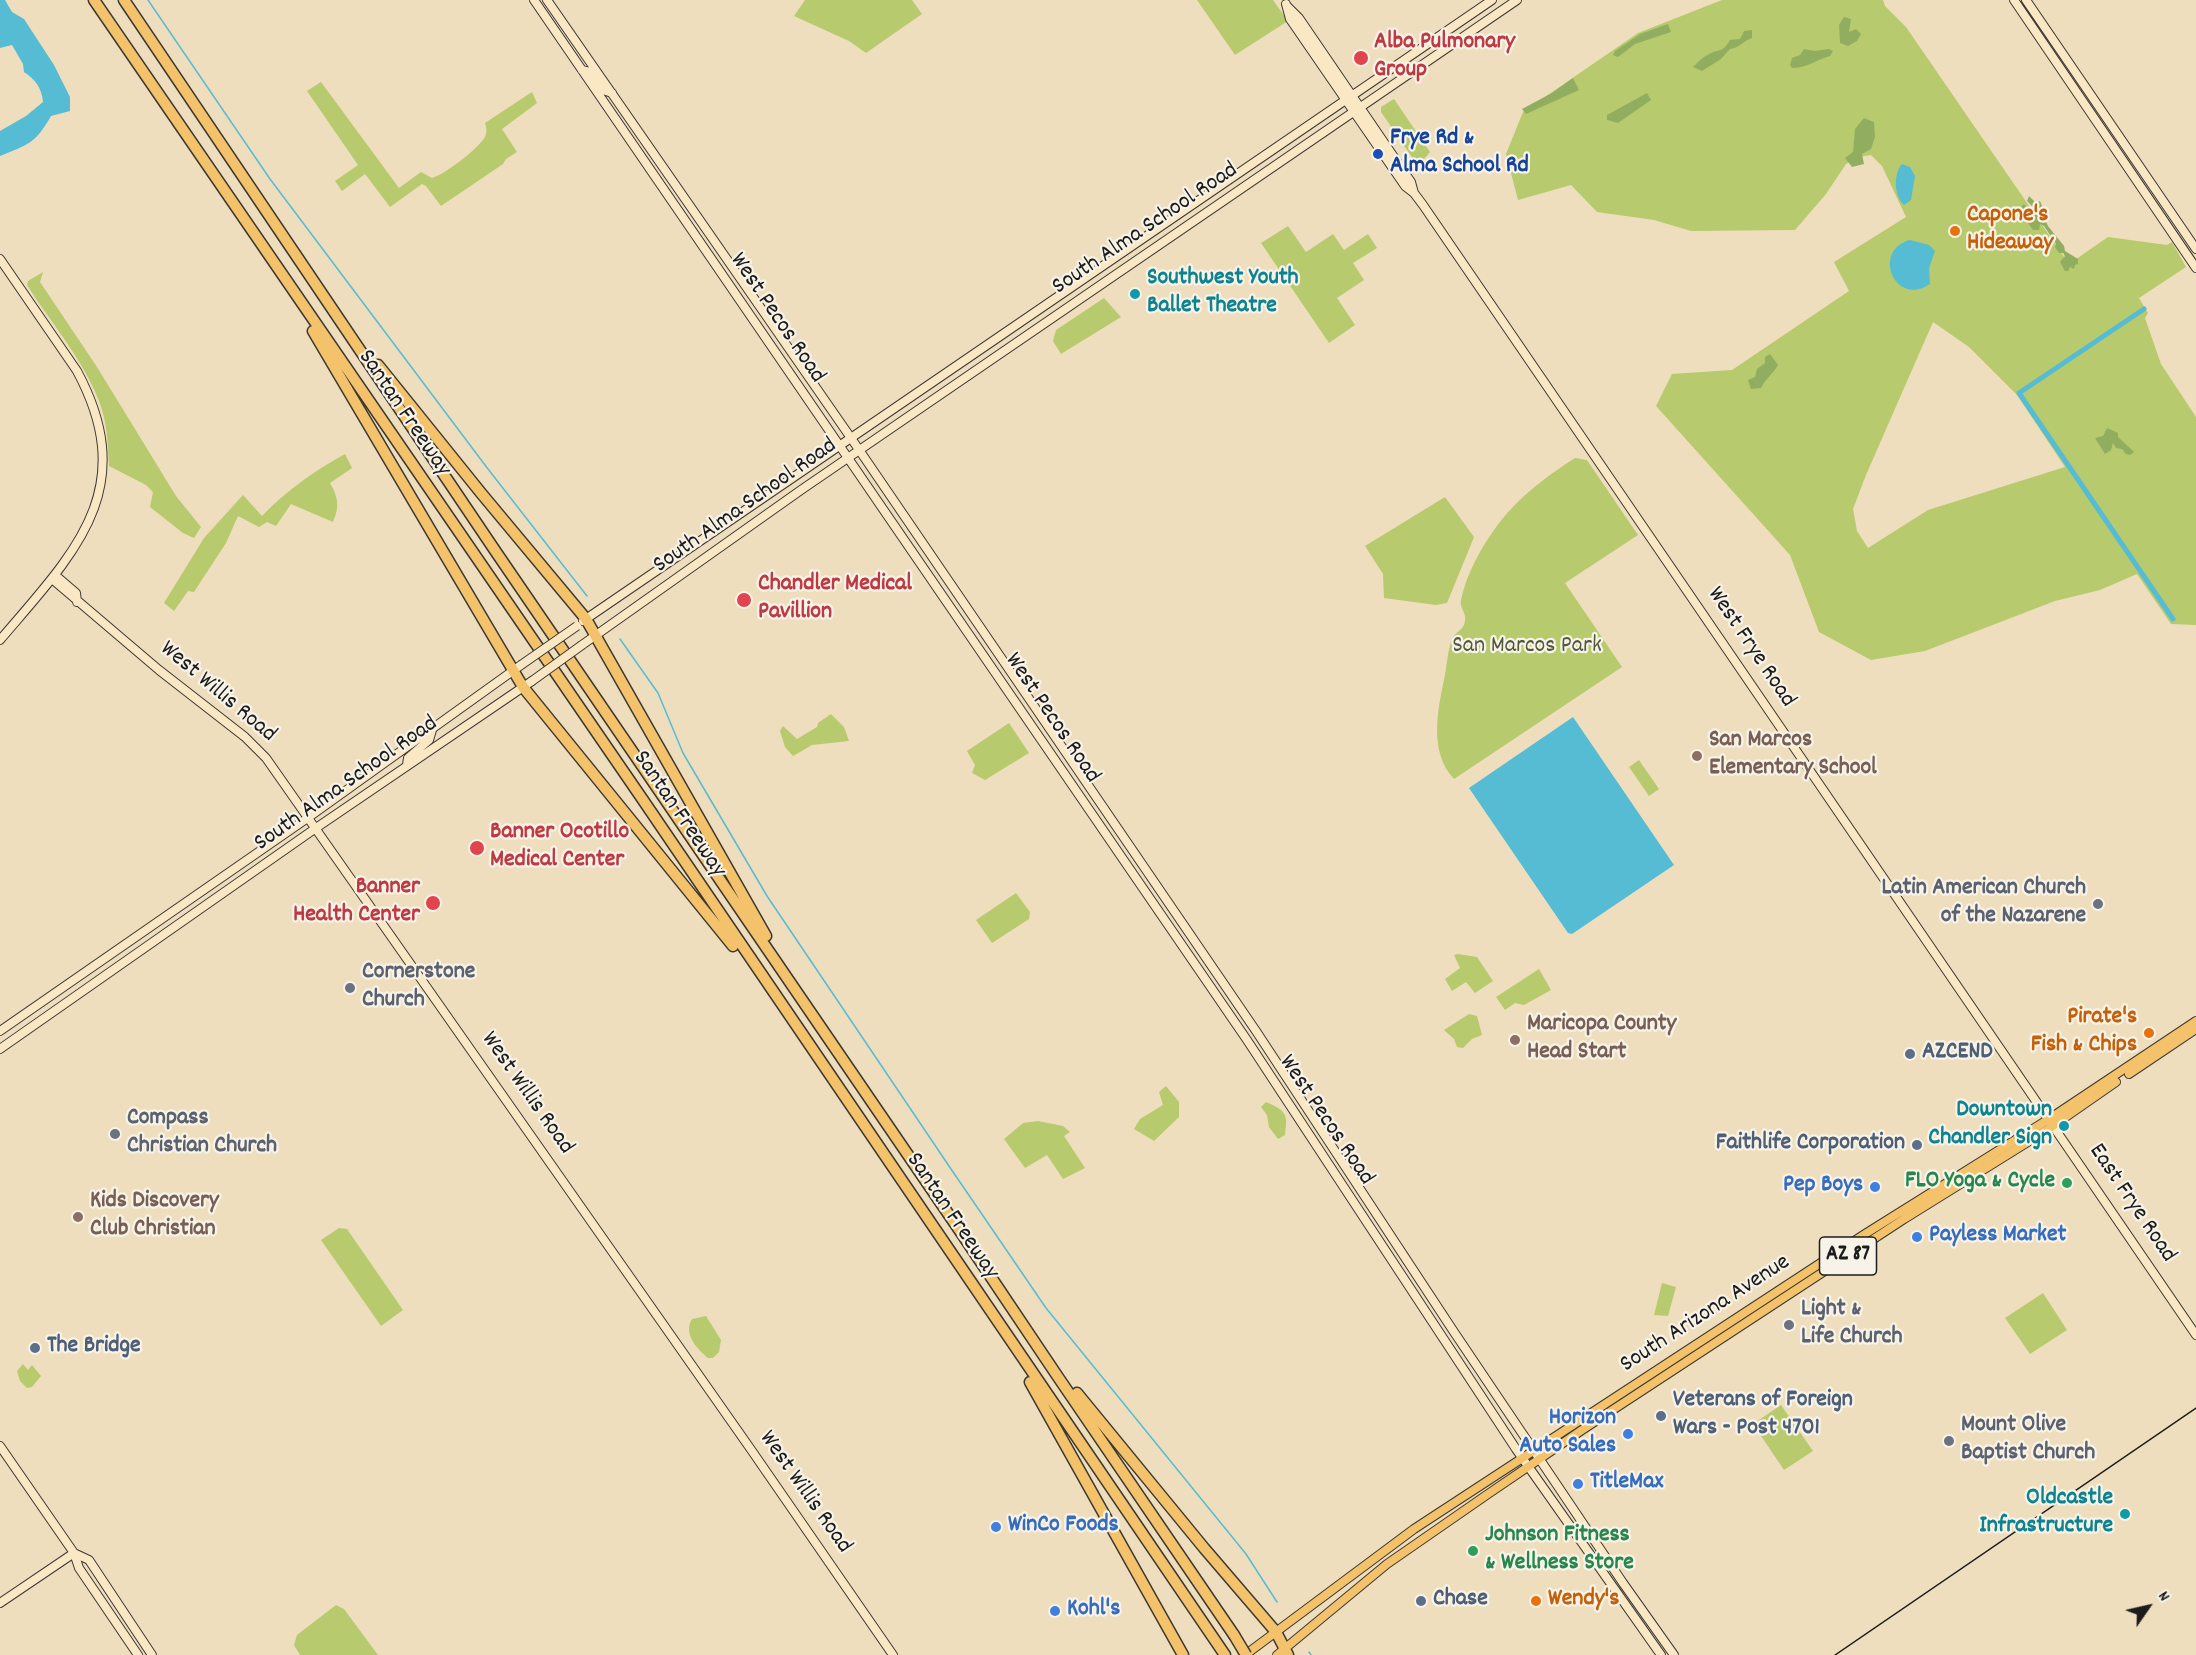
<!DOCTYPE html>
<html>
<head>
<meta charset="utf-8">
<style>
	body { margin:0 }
	#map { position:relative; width:2196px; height:1655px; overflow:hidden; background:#eedebd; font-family:Dekko,sans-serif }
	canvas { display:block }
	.north { position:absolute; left:2118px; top:1577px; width:60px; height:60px; -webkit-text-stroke:4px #f7f3e8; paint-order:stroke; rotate:56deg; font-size:16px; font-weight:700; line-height:24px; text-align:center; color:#1c1c1c }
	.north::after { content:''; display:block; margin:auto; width:21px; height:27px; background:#1c1c1c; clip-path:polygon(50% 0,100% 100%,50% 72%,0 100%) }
</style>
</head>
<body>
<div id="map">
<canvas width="2196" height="1655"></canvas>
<div class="north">N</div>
</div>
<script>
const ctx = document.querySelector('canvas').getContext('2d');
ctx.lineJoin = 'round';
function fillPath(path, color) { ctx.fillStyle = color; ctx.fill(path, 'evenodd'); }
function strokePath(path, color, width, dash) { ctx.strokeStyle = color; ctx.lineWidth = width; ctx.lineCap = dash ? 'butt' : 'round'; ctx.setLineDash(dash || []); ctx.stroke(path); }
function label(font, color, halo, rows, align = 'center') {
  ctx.font = font + ' Dekko,sans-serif'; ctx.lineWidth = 4.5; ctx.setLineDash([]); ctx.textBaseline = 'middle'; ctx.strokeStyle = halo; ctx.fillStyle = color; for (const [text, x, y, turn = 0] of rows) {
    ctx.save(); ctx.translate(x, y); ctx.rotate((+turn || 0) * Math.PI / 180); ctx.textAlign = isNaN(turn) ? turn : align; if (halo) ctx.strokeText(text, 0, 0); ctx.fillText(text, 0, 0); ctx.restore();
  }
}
const green = new Path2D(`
	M 805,0 L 912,0 L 922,14 L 866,53 L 849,41 L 794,16 Z
	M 1197,0 L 1273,0 L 1288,21 L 1235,55 Z
	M 1722,0 L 1883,0 L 1885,6 L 1906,27 L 2069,264 L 2108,237 L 2167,245 L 2172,242 L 2186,267 L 2139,298 L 2148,313 L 2145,318 L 2161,364 L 2196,417 L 2196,625 L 2171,624 L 2137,574 L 2100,590 L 2055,601 L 1925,651 L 1871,660 L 1819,632 L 1790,555 L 1656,406 L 1672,374 L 1732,370 L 1849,291 L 1834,262 L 1906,217 L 1882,166 L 1871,155 L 1858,157 L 1846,164 L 1826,194 L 1795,230 L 1691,231 L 1654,220 L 1597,212 L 1571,185 L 1518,200 L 1506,154 L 1523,112 L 1638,33 ZM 1933,322 L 1969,347 L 2017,395 L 2065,467 L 1928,510 L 1868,548 L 1857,531 L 1853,509 L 1866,475 Z
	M 321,82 L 399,188 L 421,172 L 432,178 C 444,175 478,149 485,137 C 487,133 487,128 485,123 L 532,92 L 537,103 L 502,129 L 517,152 L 506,159 L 503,164 L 441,206 L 426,186 L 422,184 L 390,207 L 365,174 L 342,191 L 335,181 L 358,165 L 307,91 Z
	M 1394,99 L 1430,152 L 1418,166 L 1381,112 L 1381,107 Z
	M 1288,226 L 1306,252 L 1333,234 L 1344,250 L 1368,234 L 1377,248 L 1353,263 L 1364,280 L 1337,298 L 1355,325 L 1329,343 L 1261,243 Z
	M 43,272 L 40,282 L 97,367 L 176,496 L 201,527 L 194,538 L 183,533 L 150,507 L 153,492 L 146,485 L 109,466 C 108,444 107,421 99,401 C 83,359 51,323 27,285 L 28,281 Z
	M 1104,298 L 1121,317 L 1061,354 L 1053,341 L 1056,330 Z
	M 345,454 L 352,468 L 330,483 C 338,497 340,506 333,522 L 291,504 L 276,526 L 267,522 L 259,527 L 238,516 L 226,543 L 194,592 L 188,591 L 174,611 L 164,603 L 204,538 L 243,495 L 262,516 C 287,490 314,471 345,454 Z
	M 1575,458 L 1587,460 L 1638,535 L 1565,583 L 1622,667 L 1454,779 C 1428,751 1438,709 1445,675 C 1447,663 1448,650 1452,639 C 1455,632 1464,630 1465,621 C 1467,613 1459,608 1461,600 C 1466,575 1480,550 1494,530 C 1516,499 1544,478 1575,458 Z
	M 1445,497 L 1474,537 L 1447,603 L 1436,605 L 1384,598 L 1383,574 L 1365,546 Z
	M 831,714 L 844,727 L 849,741 L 812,745 L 793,756 L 785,747 L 780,731 L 783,726 L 797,739 L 817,727 L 818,723 Z
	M 1009,723 L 1029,753 L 985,780 L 972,773 L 975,765 L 967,751 Z
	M 1639,760 L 1659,789 L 1649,796 L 1629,767 Z
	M 1016,893 L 1030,912 L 1029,919 L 992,943 L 976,920 Z
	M 1458,954 L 1477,957 L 1493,981 L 1475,993 L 1466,982 L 1452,991 L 1445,979 L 1460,968 L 1454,955 Z
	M 1539,969 L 1551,990 L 1524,1005 L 1515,1003 L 1505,1010 L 1496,997 Z
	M 1469,1014 L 1477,1016 L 1482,1035 L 1472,1039 L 1463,1048 L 1457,1047 L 1454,1039 L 1444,1030 Z
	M 1166,1086 L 1179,1102 L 1179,1117 L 1154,1141 L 1134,1129 L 1140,1119 L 1163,1105 L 1159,1092 Z
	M 1266,1102 C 1286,1111 1288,1113 1285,1135 L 1278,1139 L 1269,1127 L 1267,1115 L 1261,1107 Z
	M 1038,1121 L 1063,1126 L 1070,1132 L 1064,1136 L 1085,1168 L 1063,1179 L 1047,1155 L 1025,1168 L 1004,1139 L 1023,1123 Z
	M 339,1228 L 347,1229 L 403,1310 L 381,1326 L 321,1240 Z
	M 1662,1283 L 1676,1287 L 1668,1316 L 1654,1315 Z
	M 2043,1293 L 2067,1330 L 2030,1354 L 2005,1318 Z
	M 706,1316 L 721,1340 L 719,1352 L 713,1358 L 708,1358 C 697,1349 683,1334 692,1319 Z
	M 23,1364 L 28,1370 L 32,1365 L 41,1376 L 32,1387 L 27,1388 L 20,1381 L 17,1371 Z
	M 1781,1405 L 1813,1451 L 1784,1470 L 1753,1424 Z
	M 336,1605 L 344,1609 L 378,1655 L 300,1655 L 294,1645 L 297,1635 Z`);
const forest = new Path2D(`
	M 1844,17 L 1851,19 L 1849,32 L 1856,29 L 1861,34 L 1857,41 L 1848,46 L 1840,43 L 1839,25 Z
	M 1668,24 L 1671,32 L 1635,44 L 1618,57 L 1613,55 L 1615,51 L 1640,34 Z
	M 1752,30 L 1752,38 C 1743,41 1740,48 1730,49 L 1721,59 L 1702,71 L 1693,67 C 1698,62 1703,57 1709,54 C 1721,48 1721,54 1730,40 L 1740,39 L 1744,31 Z
	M 1804,49 L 1815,51 L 1829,49 L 1833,51 L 1830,56 C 1816,60 1807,68 1792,68 L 1790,65 L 1792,58 L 1800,55 Z
	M 1573,78 L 1579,90 L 1526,114 L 1522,109 L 1552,93 Z
	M 1647,93 L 1651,100 L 1618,123 L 1607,120 L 1607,115 Z
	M 1864,118 L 1874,122 L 1875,137 L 1871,149 L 1862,154 L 1864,164 L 1852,167 L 1845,158 L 1853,152 L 1855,129 Z
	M 2029,196 L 2036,203 L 2040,201 L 2042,206 L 2040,209 L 2048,226 L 2064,246 L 2065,251 L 2078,259 L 2078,264 L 2075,265 L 2074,269 L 2070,267 L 2068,271 L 2065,271 L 2060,262 L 2065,256 L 2063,253 L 2059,253 L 2055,247 L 2056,244 L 2044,226 L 2040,224 L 2039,230 L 2033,230 L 2021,213 L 2020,208 L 2024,204 L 2031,213 L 2033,213 L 2033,207 L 2027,201 Z
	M 1770,354 L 1778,365 C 1773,374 1766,378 1761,388 L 1751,389 L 1748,380 L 1755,377 L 1757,369 L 1765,363 L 1765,357 Z
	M 2107,428 L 2118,433 L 2118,437 L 2134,452 L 2130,455 L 2126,454 L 2122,449 L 2116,448 L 2113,443 L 2111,450 L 2105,454 L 2095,438 L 2103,436 Z`);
const water = new Path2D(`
	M 0,0 L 5,0 L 12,12 L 24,19 L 54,65 L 70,97 L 70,111 L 51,116 C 35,144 29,144 0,156 L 0,131 L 26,116 L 43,102 C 42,88 35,79 24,72 L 23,64 L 12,45 L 0,48 Z
	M 1902,164 L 1910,167 L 1915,176 L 1911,200 L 1904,205 C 1894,196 1893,174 1902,164 Z
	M 1910,240 L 1929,245 L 1935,251 L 1929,268 L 1930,284 C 1895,308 1871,250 1910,240 Z
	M 1573,717 L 1674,865 L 1572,934 L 1568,933 L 1469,788 Z`);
const stream = new Path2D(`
	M 148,0 L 270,179 L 488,469 L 587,596
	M 620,639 L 658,693 L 683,753 L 767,896 L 951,1169 L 1046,1308 L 1246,1554 L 1277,1602
	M 1309,1652 L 1311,1655`);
const canal = new Path2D(`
	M 2144,309 L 2019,393 L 2173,619`);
const secondary = new Path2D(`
	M 534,0 L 1247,1040 L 1516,1449 L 1661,1655
	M 547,0 L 851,438 L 1256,1031 L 1454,1332 L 1623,1583 L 1674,1655
	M 2014,0 L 2196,268
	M 2026,0 L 2196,249
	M 1286,4 L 1290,19 L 1405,186 L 1414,193 L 1423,205 L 2196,1335
	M 1287,6 L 1299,18 L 1411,182 L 1414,193
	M 582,70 L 590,72 L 603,90 L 612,93
	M 0,259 L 77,371 C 141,490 74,553 0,640
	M 55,575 L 76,593 L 77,602
	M 52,579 L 159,670 L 245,737 L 266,758 L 752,1451 L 893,1655
	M 583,621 L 1492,0
	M 582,645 L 801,490 L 1517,0
	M 407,765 L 408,758 L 429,740 L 432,730
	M 0,1031 L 309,817 L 521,665
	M 0,1049 L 316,828 L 532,681
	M 0,1446 L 74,1553 L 79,1568 L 138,1655
	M 74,1553 L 89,1560 L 152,1655
	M 0,1603 L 74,1553`);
const primary = new Path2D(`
	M 2129,1074 L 2196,1029
	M 1245,1655 L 1414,1529 L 1865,1234 L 2049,1119 L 2196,1021
	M 1277,1655 L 1387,1564 L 1488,1494 L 1582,1430 L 1904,1219 L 2047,1130 L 2116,1082`);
const highway = new Path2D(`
	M 94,0 L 643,800 L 1225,1655
	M 124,0 L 496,552 L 960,1231 L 1058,1377 L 1234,1635
	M 313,331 L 523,687 L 733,946
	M 378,365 L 481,493 L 586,619 L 766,936
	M 1030,1382 L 1183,1655
	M 1077,1393 L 1204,1548 L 1276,1632 L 1288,1655`);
const rail = new Path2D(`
	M 1835,1655 L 2196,1408`);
const secondaryBridge = new Path2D(`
	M 521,665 L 577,626
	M 532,681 L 582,645`);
const highwayBridge = new Path2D(`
	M 1234,1635 L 1246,1655`);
const markers = [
	[1361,58,8,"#e0444e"],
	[1378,154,6,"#1a4fb4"],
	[1955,231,6,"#e8710a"],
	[1135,294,6,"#0f9aa8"],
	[744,600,8,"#e0444e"],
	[1697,756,6,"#8d6e63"],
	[477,848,8,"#e0444e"],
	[433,903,8,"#e0444e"],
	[2098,904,6,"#6b7280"],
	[350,988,6,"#6b7280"],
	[2149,1033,6,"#e8710a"],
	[1515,1040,6,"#8d6e63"],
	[1910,1054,6,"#5c6f8a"],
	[2064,1126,6,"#0f9aa8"],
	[115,1134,6,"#6b7280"],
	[1917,1145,6,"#5c6f8a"],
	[2067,1183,6,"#2e9e5b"],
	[1875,1187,6,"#3f7fe0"],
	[78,1217,6,"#8d6e63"],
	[1917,1237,6,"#3f7fe0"],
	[1789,1325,6,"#6b7280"],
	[35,1348,6,"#5c6f8a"],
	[1661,1416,6,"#5c6f8a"],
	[1628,1434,6,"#3f7fe0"],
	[1949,1441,6,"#6b7280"],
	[1578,1484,6,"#3f7fe0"],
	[2125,1514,6,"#0f9aa8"],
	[996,1527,6,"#3f7fe0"],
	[1473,1551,6,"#2e9e5b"],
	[1421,1601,6,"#5c6f8a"],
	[1536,1601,6,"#e8710a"],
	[1055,1611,6,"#3f7fe0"]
];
const shields = [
	[1848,1256,57]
];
const shieldNames = [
	["AZ 87",1848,1256]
];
const healthNames = [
	["Alba Pulmonary",1374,44],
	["Group",1374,72],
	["Chandler Medical",758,586],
	["Pavillion",758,614],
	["Banner Ocotillo",490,834],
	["Medical Center",490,862],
	["Banner",420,889,"right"],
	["Health Center",420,917,"right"]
];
const transitNames = [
	["Frye Rd &",1390,140],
	["Alma School Rd",1390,168]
];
const foodNames = [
	["Capone's",1967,217],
	["Hideaway",1967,245],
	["Pirate's",2137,1019,"right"],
	["Fish & Chips",2137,1047,"right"],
	["Wendy's",1548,1601]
];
const streetNames = [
	["South Alma School Road",1146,230,-34],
	["West Pecos Road",776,319,56],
	["Santan Freeway",403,414,56],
	["South Alma School Road",746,507,-35],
	["West Frye Road",1750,648,56],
	["West Willis Road",217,693,40],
	["West Pecos Road",1051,719,56],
	["South Alma School Road",347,785,-35],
	["Santan Freeway",678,815,56],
	["West Willis Road",526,1094,55],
	["West Pecos Road",1325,1121,56],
	["East Frye Road",2131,1204,56],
	["Santan Freeway",951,1217,56],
	["South Arizona Avenue",1706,1315,-33],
	["West Willis Road",804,1493,55]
];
const cultureNames = [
	["Southwest Youth",1147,280,"left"],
	["Ballet Theatre",1147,308,"left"],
	["Downtown",2052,1112],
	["Chandler Sign",2052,1140],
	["Oldcastle",2113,1500],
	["Infrastructure",2113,1528]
];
const parkNames = [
	["San Marcos Park",1527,648]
];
const educationNames = [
	["San Marcos",1709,742],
	["Elementary School",1709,770],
	["Maricopa County",1527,1026],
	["Head Start",1527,1054],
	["Kids Discovery",90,1203],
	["Club Christian",90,1231]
];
const worshipNames = [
	["Latin American Church",2086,890,"right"],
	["of the Nazarene",2086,918,"right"],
	["Cornerstone",362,974],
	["Church",362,1002],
	["Compass",127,1120],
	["Christian Church",127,1148],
	["Light &",1801,1311],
	["Life Church",1801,1339],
	["Mount Olive",1961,1427],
	["Baptist Church",1961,1455]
];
const serviceNames = [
	["AZCEND",1922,1054],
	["Faithlife Corporation",1905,1145,"right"],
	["The Bridge",47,1348],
	["Veterans of Foreign",1673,1402],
	["Wars - Post 4701",1673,1430],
	["Chase",1433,1601]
];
const leisureNames = [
	["FLO Yoga & Cycle",2055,1183],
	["Johnson Fitness",1485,1537,"left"],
	["& Wellness Store",1485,1565,"left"]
];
const shopNames = [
	["Pep Boys",1863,1187,"right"],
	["Payless Market",1929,1237],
	["Horizon",1616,1420,"right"],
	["Auto Sales",1616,1448,"right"],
	["TitleMax",1590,1484],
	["WinCo Foods",1008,1527],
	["Kohl's",1067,1611]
];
fillPath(green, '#b7ca6d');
fillPath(forest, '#91ae60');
fillPath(water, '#55bcd3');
strokePath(stream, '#55bcd3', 1.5);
strokePath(canal, '#55bcd3', 5);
strokePath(secondary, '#3c3934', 10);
strokePath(primary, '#3c3934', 10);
strokePath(highway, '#3c3934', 13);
strokePath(secondary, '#fae7c3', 8);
strokePath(primary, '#f3c26a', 8);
strokePath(highway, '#f3c26a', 10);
strokePath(rail, '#1c1c1c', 1.5);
strokePath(secondaryBridge, '#3c3934', 10, []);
strokePath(highwayBridge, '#3c3934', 13, []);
strokePath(secondaryBridge, '#fae7c3', 8);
strokePath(highwayBridge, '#f3c26a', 10);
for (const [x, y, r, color] of markers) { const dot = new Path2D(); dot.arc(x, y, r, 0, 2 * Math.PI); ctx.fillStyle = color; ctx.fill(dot); strokePath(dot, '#f7f3e8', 2); }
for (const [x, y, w] of shields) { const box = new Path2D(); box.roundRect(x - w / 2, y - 19, w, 38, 4.5); ctx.fillStyle = '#f7f3e8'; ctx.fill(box); strokePath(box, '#1c1c1c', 1.5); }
label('bold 22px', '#1c1c1c', null, shieldNames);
label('bold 24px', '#be3a42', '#f7f3e8', healthNames, 'left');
label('bold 24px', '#164399', '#f7f3e8', transitNames, 'left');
label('bold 24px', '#c56008', '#f7f3e8', foodNames, 'left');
label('24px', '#1c1c1c', '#f7f3e8', streetNames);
label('bold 24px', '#0d838f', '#f7f3e8', cultureNames, 'right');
label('24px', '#525938', '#f7f3e8', parkNames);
label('bold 24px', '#785e54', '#f7f3e8', educationNames, 'left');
label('bold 24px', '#5b616d', '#f7f3e8', worshipNames, 'left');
label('bold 24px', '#4e5e75', '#f7f3e8', serviceNames, 'left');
label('bold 24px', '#27864d', '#f7f3e8', leisureNames, 'right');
label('bold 24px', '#366cbe', '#f7f3e8', shopNames, 'left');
</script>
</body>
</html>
